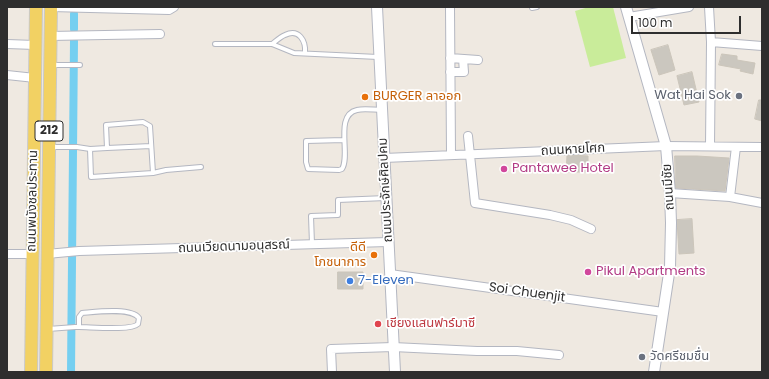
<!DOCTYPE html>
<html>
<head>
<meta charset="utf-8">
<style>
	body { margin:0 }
	#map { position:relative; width:769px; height:379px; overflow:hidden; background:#efe9e1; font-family:Poppins,sans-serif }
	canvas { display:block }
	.frame { position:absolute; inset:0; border:8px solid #2e2e2e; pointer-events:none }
	.scale { position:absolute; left:631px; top:16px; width:110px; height:18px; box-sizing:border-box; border:2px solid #2e2e2e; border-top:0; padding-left:5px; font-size:12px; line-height:14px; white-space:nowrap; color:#2e2e2e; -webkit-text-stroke:3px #fff; paint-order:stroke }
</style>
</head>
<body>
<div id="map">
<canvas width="769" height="379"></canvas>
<div class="frame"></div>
<div class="scale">100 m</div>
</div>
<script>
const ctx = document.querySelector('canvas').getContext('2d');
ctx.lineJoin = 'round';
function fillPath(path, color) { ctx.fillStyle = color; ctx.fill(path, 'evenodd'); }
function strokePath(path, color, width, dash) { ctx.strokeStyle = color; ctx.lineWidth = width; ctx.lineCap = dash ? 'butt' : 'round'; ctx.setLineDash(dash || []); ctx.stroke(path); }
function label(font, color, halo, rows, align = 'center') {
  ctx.font = font + ' Poppins,"Noto Sans Thai",sans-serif'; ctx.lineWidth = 3.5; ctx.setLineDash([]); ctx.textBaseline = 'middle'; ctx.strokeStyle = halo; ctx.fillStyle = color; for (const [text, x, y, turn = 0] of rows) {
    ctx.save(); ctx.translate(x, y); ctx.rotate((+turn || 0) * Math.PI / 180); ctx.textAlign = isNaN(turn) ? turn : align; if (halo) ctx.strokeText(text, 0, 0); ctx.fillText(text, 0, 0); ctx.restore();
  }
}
const pitch = new Path2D(`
	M 589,7 L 613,7 L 626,58 L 590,67 L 575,11 Z`);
const canal = new Path2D(`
	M 74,29 L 74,14
	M 71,372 L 74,41`);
const building = new Path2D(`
	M 668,45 L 675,70 L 659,75 L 651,50 Z
	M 722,54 L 737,56 L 737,60 L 755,63 L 753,74 L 740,71 L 741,69 L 719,65 Z
	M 692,72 L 699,102 L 684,105 L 677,76 Z
	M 759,100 L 762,100 L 762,121 L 755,119 Z
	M 573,155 L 588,156 L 588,172 L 566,172 L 567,156 Z
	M 675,156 L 697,156 L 729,158 L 725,191 L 676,188 Z
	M 692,219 L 694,253 L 679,254 L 677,220 Z
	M 338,272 L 363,272 L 363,289 L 338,289 Z`);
const service = new Path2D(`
	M 532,8 L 537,7
	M 215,44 L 272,44 L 294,53 L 378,57
	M 272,44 C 276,41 280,37 285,35 C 299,28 306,41 305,53
	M 52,65 L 80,65
	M 344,140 L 306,141 L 306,162 L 308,169 L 339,170 L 342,169 C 351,155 334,115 357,110 C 364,108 374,110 382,110
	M 51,147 L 77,147 L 90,149 L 91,177 L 153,173 L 166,170 L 201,167
	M 107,148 L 151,146
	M 90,149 L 107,148 L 106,125 L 143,122 L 150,126 L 153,173
	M 312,244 L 311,216 L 338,215 L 338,200 L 386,198
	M 48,329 L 75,327 L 79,327 C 91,327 131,331 138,324 L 139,318 C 131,307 95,312 82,313 L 79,317 L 79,327`);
const minor = new Path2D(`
	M 51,7 L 169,10 L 174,7
	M 450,7 L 451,155
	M 709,7 L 711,42 L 710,146
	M 629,17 L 689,7
	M 50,36 L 160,34
	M 711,42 L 762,46
	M 7,44 L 35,45
	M 450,58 L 478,60
	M 450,72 L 464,72 L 463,59
	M 7,75 L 35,78
	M 468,136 L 475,203 L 550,215 L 571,220 L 591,229
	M 384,158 L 666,146 L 762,147
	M 670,193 L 730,197 L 736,147
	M 730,197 L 762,203
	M 7,254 L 32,254
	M 47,254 L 79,251 L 388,242
	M 390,274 L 663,312
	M 332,372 L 331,349 L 393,347 L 477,351 L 517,351 L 559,355`);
const tertiary = new Path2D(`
	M 377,7 L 395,372
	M 626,7 L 666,146 L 670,193 L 671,223 L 670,267 L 654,372`);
const primary = new Path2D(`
	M 31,372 L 36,7
	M 46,372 L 51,7`);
const markers = [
	[739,96,4,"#6b7280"],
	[365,97,4,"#e8710a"],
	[504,169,4,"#d1479c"],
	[374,255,4,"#e8710a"],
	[588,272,4,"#d1479c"],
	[350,281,4,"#3f7fe0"],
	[378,324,4,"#e0444e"],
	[642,357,4,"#6b7280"]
];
const shields = [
	[49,131,28]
];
const shieldNames = [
	["212",49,131]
];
const worshipNames = [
	["Wat Hai Sok",731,96],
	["วัดศรีชมชื่น",650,357,"left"]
];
const foodNames = [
	["BURGER ลาออก",373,97],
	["ดีดี",366,248,"right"],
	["โภชนาการ",366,263,"right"]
];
const streetNames = [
	["ถนนหายโศก",573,150,-3],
	["ถนนมีชัย",669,187,-94],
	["ถนนประจักษ์ศิลปคม",386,190,-93],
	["ถนนพนังชลประทาน",33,201,-89],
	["ถนนเวียดนามอนุสรณ์",234,247,-2],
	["Soi Chuenjit",527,293,8]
];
const hotelNames = [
	["Pantawee Hotel",512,169],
	["Pikul Apartments",596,272]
];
const shopNames = [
	["7-Eleven",358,281]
];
const healthNames = [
	["เชียงแสนฟาร์มาซี",386,324]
];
fillPath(pitch, '#c9ec9a');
strokePath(canal, '#75cff0', 8);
fillPath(building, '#cbc7bf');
strokePath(building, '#cbc5ba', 1);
strokePath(service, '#b4b7c1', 6);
strokePath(minor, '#b4b7c1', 10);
strokePath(tertiary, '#b4b7c1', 12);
strokePath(primary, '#c9c9c9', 14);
strokePath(service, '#fff', 4);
strokePath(minor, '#fff', 8);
strokePath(tertiary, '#fff', 10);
strokePath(primary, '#f2d163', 12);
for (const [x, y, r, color] of markers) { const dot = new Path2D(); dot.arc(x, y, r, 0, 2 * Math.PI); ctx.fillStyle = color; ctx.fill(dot); strokePath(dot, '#fff', 1.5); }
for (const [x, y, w] of shields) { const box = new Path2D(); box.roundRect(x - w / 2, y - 10, w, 20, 3); ctx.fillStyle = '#fff'; ctx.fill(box); strokePath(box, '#2e2e2e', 1); }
label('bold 12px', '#2e2e2e', null, shieldNames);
label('13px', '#5b616d', '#fff', worshipNames, 'right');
label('13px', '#c56008', '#fff', foodNames, 'left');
label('13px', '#2e2e2e', '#fff', streetNames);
label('13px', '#b23c85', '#fff', hotelNames, 'left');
label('13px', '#366cbe', '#fff', shopNames, 'left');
label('13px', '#be3a42', '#fff', healthNames, 'left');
</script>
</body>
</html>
